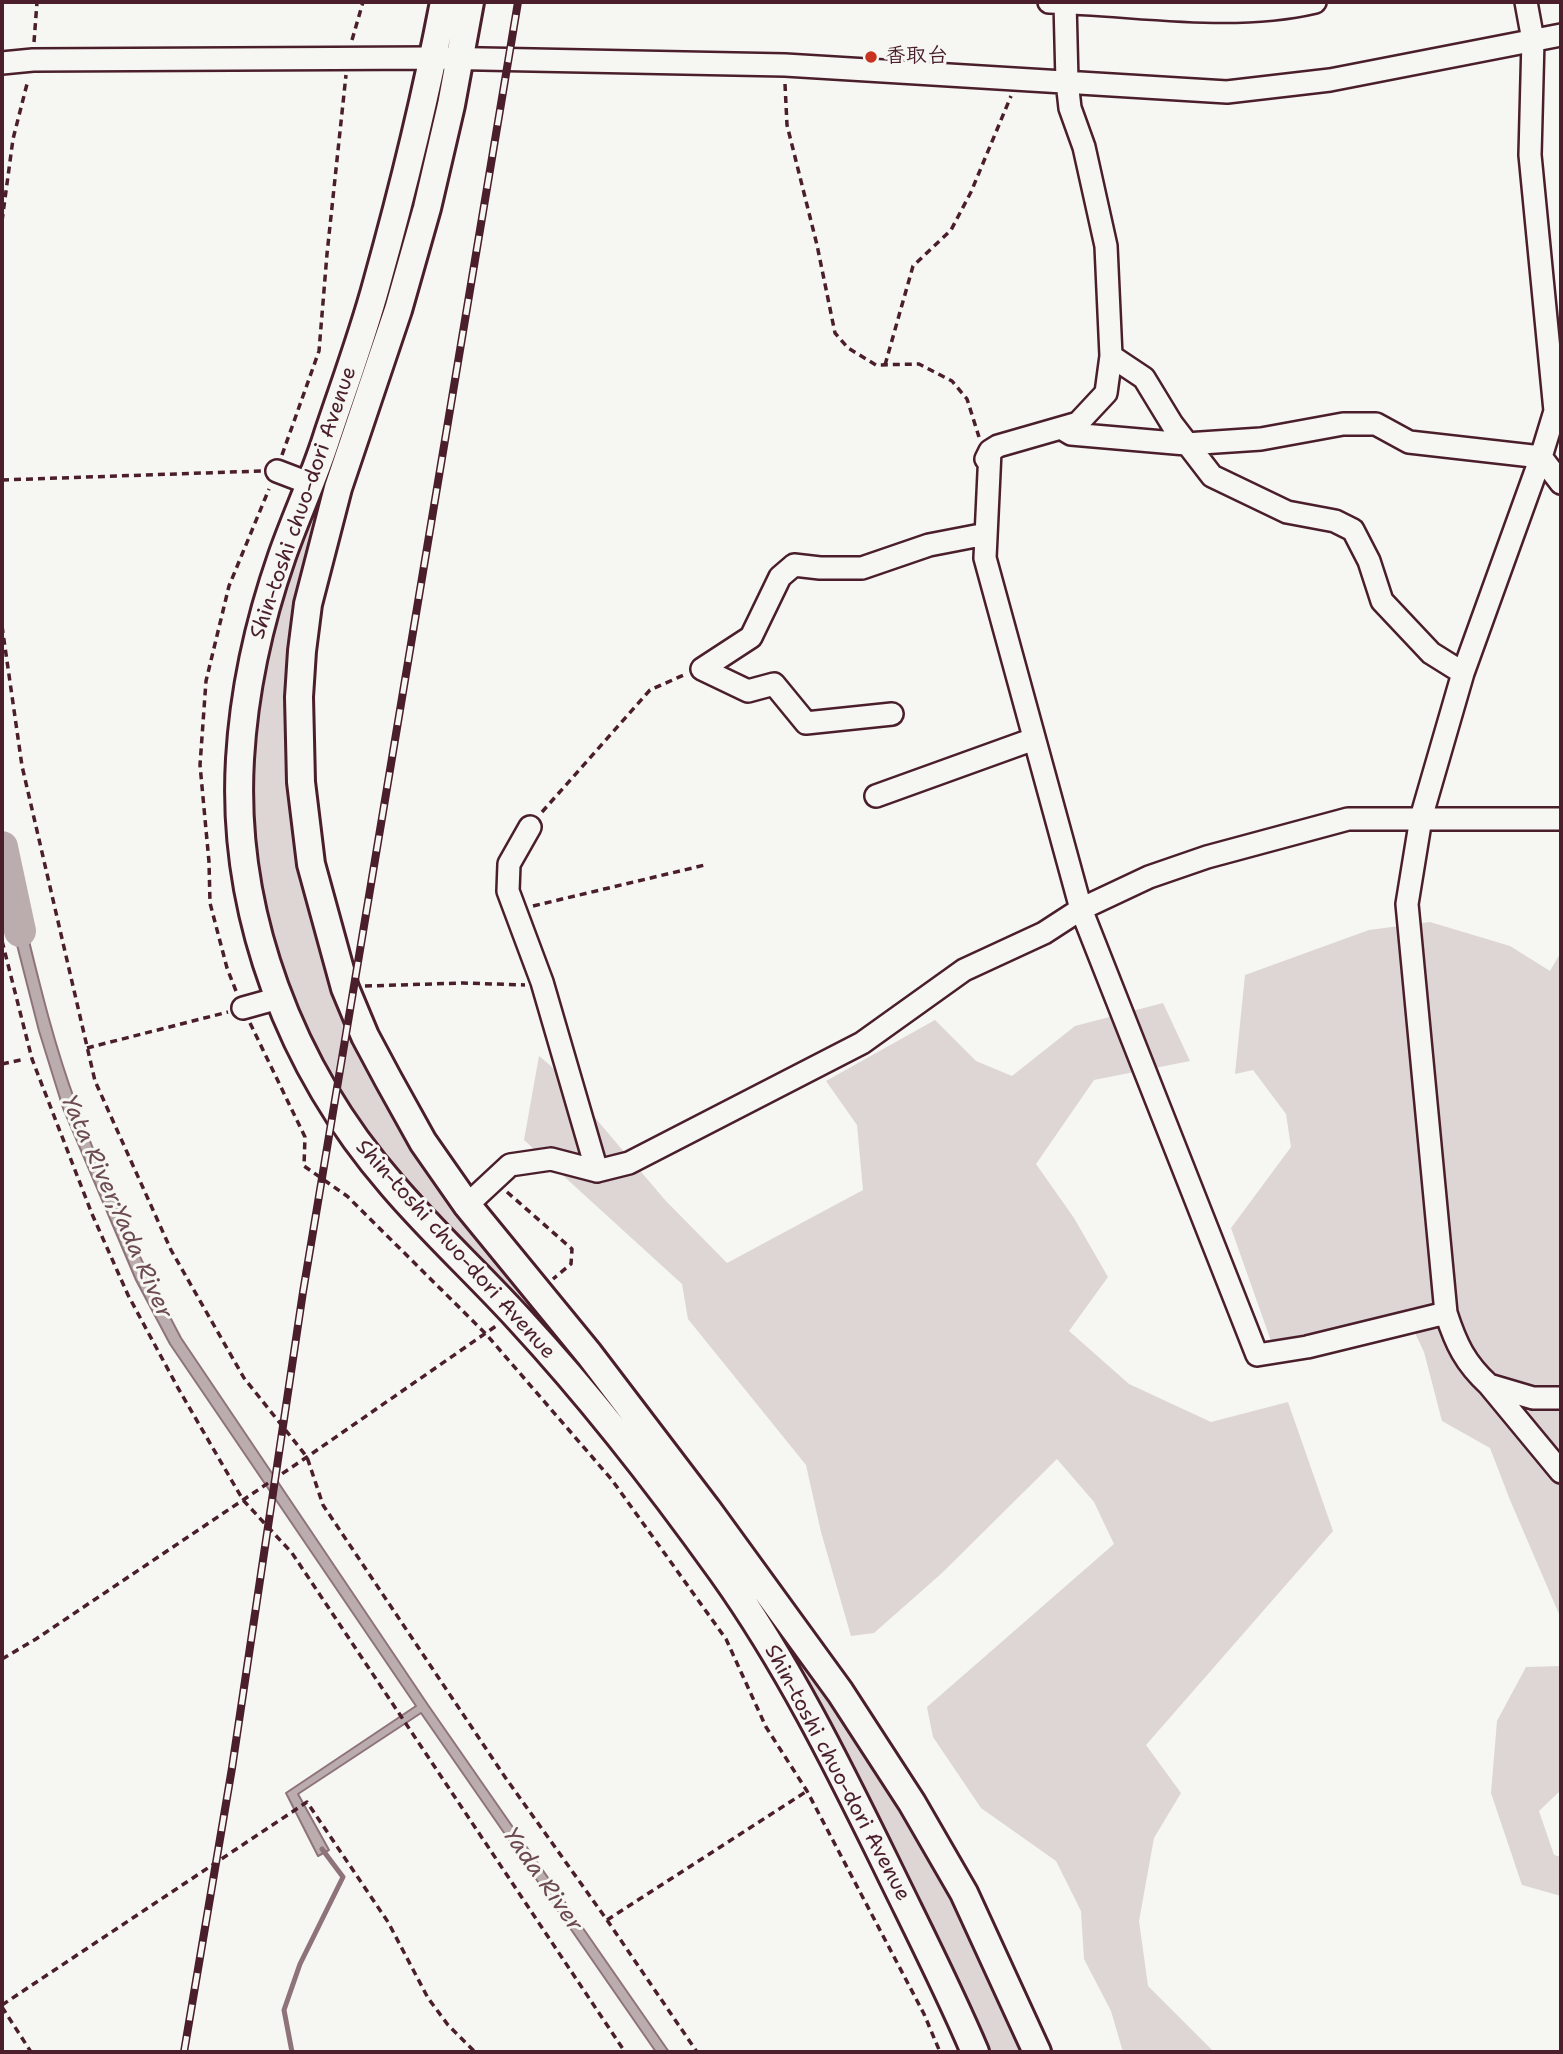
<!DOCTYPE html>
<html>
<head>
<meta charset="utf-8">
<style>
	body { margin:0 }
	#map { position:relative; width:1563px; height:2054px; overflow:hidden; background:#f6f6f2; font-family:"Shantell Sans",sans-serif }
	canvas { display:block }
	.frame { position:absolute; inset:0; border:4px solid #4a1f2b; pointer-events:none }
</style>
</head>
<body>
<div id="map">
<canvas width="1563" height="2054"></canvas>
<div class="frame"></div>
</div>
<script>
const ctx = document.querySelector('canvas').getContext('2d');
ctx.lineJoin = 'round';
function fillPath(path, color) { ctx.fillStyle = color; ctx.fill(path, 'evenodd'); }
function strokePath(path, color, width, dash) { ctx.strokeStyle = color; ctx.lineWidth = width; ctx.lineCap = dash ? 'butt' : 'round'; ctx.setLineDash(dash || []); ctx.stroke(path); }
function label(font, color, halo, rows, align = 'center') {
  ctx.font = font + ' "Shantell Sans","Klee One",sans-serif'; ctx.lineWidth = 6; ctx.setLineDash([]); ctx.textBaseline = 'middle'; ctx.strokeStyle = halo; ctx.fillStyle = color; for (const [text, x, y, turn = 0] of rows) {
    ctx.save(); ctx.translate(x, y); ctx.rotate((+turn || 0) * Math.PI / 180); ctx.textAlign = isNaN(turn) ? turn : align; if (halo) ctx.strokeText(text, 0, 0); ctx.fillText(text, 0, 0); ctx.restore();
  }
}
const green = new Path2D(`
	M 420,203 L 317,523 L 298,860 L 317,938 L 329,976 L 573,1351 L 829,1693 L 948,1884 L 1027,2052 L 988,2052 L 817,1700 L 437,1217 L 360,1130 L 324,1071 L 274,952 L 255,868 L 250,748 L 270,628 L 383,297 Z
	M 1430,922 L 1510,946 L 1550,971 L 1561,952 L 1561,1614 L 1559,1614 L 1510,1500 L 1490,1448 L 1442,1421 L 1424,1352 L 1406,1314 L 1271,1341 L 1231,1228 L 1291,1147 L 1286,1114 L 1253,1070 L 1235,1074 L 1245,975 L 1369,930 Z
	M 1163,1003 L 1190,1061 L 1094,1080 L 1036,1164 L 1074,1218 L 1108,1277 L 1069,1331 L 1129,1384 L 1211,1422 L 1288,1402 L 1333,1531 L 1146,1745 L 1181,1793 L 1154,1838 L 1139,1921 L 1148,1986 L 1214,2052 L 1123,2052 L 1111,2011 L 1084,1959 L 1081,1911 L 1056,1861 L 981,1808 L 933,1737 L 927,1707 L 1114,1544 L 1094,1502 L 1057,1459 L 942,1573 L 874,1633 L 851,1636 L 821,1532 L 806,1465 L 688,1319 L 682,1284 L 524,1140 L 539,1056 L 551,1066 L 665,1200 L 727,1263 L 863,1190 L 857,1125 L 826,1081 L 935,1020 L 976,1061 L 1012,1076 L 1075,1026 Z
	M 1561,1666 L 1561,1790 L 1539,1811 L 1554,1855 L 1561,1857 L 1561,1896 L 1522,1885 L 1491,1793 L 1497,1721 L 1526,1667 Z`);
const water = new Path2D(`
	M 16,888 C 34,960 50,1034 76,1104 C 105,1184 141,1263 181,1338 L 428,1705 L 669,2052 L 656,2052 L 421,1713 L 298,1794 L 329,1850 L 318,1856 L 286,1793 L 416,1706 L 170,1344 L 136,1280 L 63,1108 L 39,1031 L 3,890 Z`);
const stream = new Path2D(`
	M 292,2052 L 284,2010 L 300,1964 L 343,1877 L 322,1849`);
const river = new Path2D(`
	M 2,847 L 20,931`);
const path = new Path2D(`
	M 352,40 L 363,2
	M 34,42 L 37,2
	M 785,84 L 787,125 L 817,245 L 835,333 L 848,348 L 876,365 L 919,364 L 952,381 L 967,399 L 979,437
	M 2,221 L 13,139 L 28,80
	M 885,365 L 913,266 L 951,230 L 971,192 L 1011,96
	M 282,455 L 319,351 L 327,254 L 346,75
	M 2,480 L 261,471
	M 2,626 L 22,766 L 95,1081 L 171,1250 L 244,1378 L 307,1457 L 323,1505 L 505,1777 L 607,1920 L 697,2052
	M 542,812 L 650,690 L 686,674
	M 533,906 L 705,865
	M 2,941 L 32,1059 L 92,1214 L 128,1295 L 178,1388 L 243,1500 L 292,1553 L 625,2052
	M 365,986 L 463,983 L 525,985
	M 236,991 L 227,968 L 210,903 L 209,862 L 200,765 L 206,681 L 229,586 L 269,489
	M 250,1023 L 305,1137 L 304,1166 L 347,1196 L 486,1334 L 612,1480 L 726,1639 L 766,1727 L 807,1791 L 924,2014 L 940,2052
	M 87,1048 L 228,1012
	M 2,1064 L 25,1059
	M 507,1192 L 572,1249 L 571,1264 L 553,1279
	M 2,1659 L 36,1639 L 307,1457 L 496,1326
	M 607,1920 L 807,1791
	M 2,2005 L 307,1802 L 388,1922 L 428,1998 L 448,2025 L 475,2052
	M 2,2007 L 31,2052`);
const minor = new Path2D(`
	M 1049,2 C 1136,4 1230,22 1315,2
	M 2,63 L 33,60 L 432,58 L 785,65 L 1227,92 L 1330,80 L 1561,35
	M 1111,356 L 1144,378 L 1172,424 L 1212,476 L 1287,512 L 1335,521 L 1353,530 L 1369,561 L 1382,601 L 1431,653 L 1463,673
	M 1061,428 L 1071,434 L 1186,444 L 1261,439 L 1343,424 L 1376,424 L 1409,442 L 1541,457 L 1561,483
	M 990,451 L 985,558 L 1081,909 L 1257,1355 L 1307,1347 L 1446,1313 C 1456,1344 1465,1363 1489,1385 L 1561,1472
	M 986,459 L 990,451 L 998,446 L 1078,423 L 1106,393 L 1111,356 L 1106,246 L 1084,147 L 1070,108 L 1067,81 L 1065,2
	M 277,471 L 311,484
	M 892,714 L 806,723 L 774,684 L 748,691 L 702,669 L 751,637 L 780,577 L 794,565 L 820,568 L 862,568 L 929,545 L 986,534
	M 876,796 L 1034,739
	M 530,827 L 509,864 L 508,891 L 542,982 L 597,1171
	M 243,1008 L 279,998
	M 467,1205 L 510,1165 L 551,1159 L 597,1171 L 629,1163 L 862,1043 L 964,970 L 1044,933 L 1081,909 L 1149,877 L 1207,857 L 1348,819 L 1561,819
	M 1446,1313 L 1407,904 L 1421,818 L 1463,673 L 1541,457 L 1555,411 L 1530,155 L 1533,40 L 1526,2
	M 1489,1385 L 1533,1398 L 1561,1398`);
const major = new Path2D(`
	M 444,2 C 426,96 403,190 377,283 C 363,335 344,386 327,437 C 314,478 296,516 282,556 C 259,622 244,690 240,759 C 231,914 291,1069 392,1185 C 432,1232 478,1274 519,1319 C 592,1398 659,1484 722,1572 C 787,1663 837,1764 886,1864 C 916,1926 948,1988 975,2052
	M 470,2 L 451,105 L 427,208 L 398,310 L 338,488 L 308,604 L 302,651 L 299,697 L 301,782 L 311,864 L 345,988 L 365,1036 L 388,1079 L 423,1142 L 467,1205 L 589,1354 L 707,1509 L 840,1692 L 912,1803 L 964,1893 L 1037,2052`);
const rail = new Path2D(`
	M 184,2052 L 232,1768 L 303,1292 L 518,2`);
const markers = [
	[871,57,7,"#c8321e"]
];
const poiNames = [
	["香取台",885,57]
];
const streetNames = [
	["Shin-toshi chuo-dori Avenue",304,503,-71],
	["Shin-toshi chuo-dori Avenue",455,1250,48],
	["Shin-toshi chuo-dori Avenue",837,1773,62]
];
const waterNames = [
	["Yata River;Yada River",116,1207,66],
	["Yada River",542,1880,55]
];
fillPath(green, '#ddd6d5');
fillPath(water, '#bbadae');
strokePath(water, '#8e747a', 2);
strokePath(stream, '#8e747a', 5);
strokePath(river, '#bbadae', 32);
strokePath(minor, '#4a1f2b', 26);
strokePath(major, '#4a1f2b', 32);
strokePath(path, '#4a1f2b', 3.5, [7, 5]);
strokePath(minor, '#f6f6f2', 21);
strokePath(major, '#f6f6f2', 26);
strokePath(rail, '#4a1f2b', 8);
strokePath(rail, '#f6f6f2', 5, [16]);
for (const [x, y, r, color] of markers) { const dot = new Path2D(); dot.arc(x, y, r, 0, 2 * Math.PI); ctx.fillStyle = color; ctx.fill(dot); strokePath(dot, '#f6f6f2', 2.5); }
label('bold 21px', '#4a1f2b', '#f6f6f2', poiNames, 'left');
label('21px', '#4a1f2b', '#f6f6f2', streetNames);
label('italic 23px', '#6c4a52', '#f6f6f2', waterNames);
</script>
</body>
</html>
